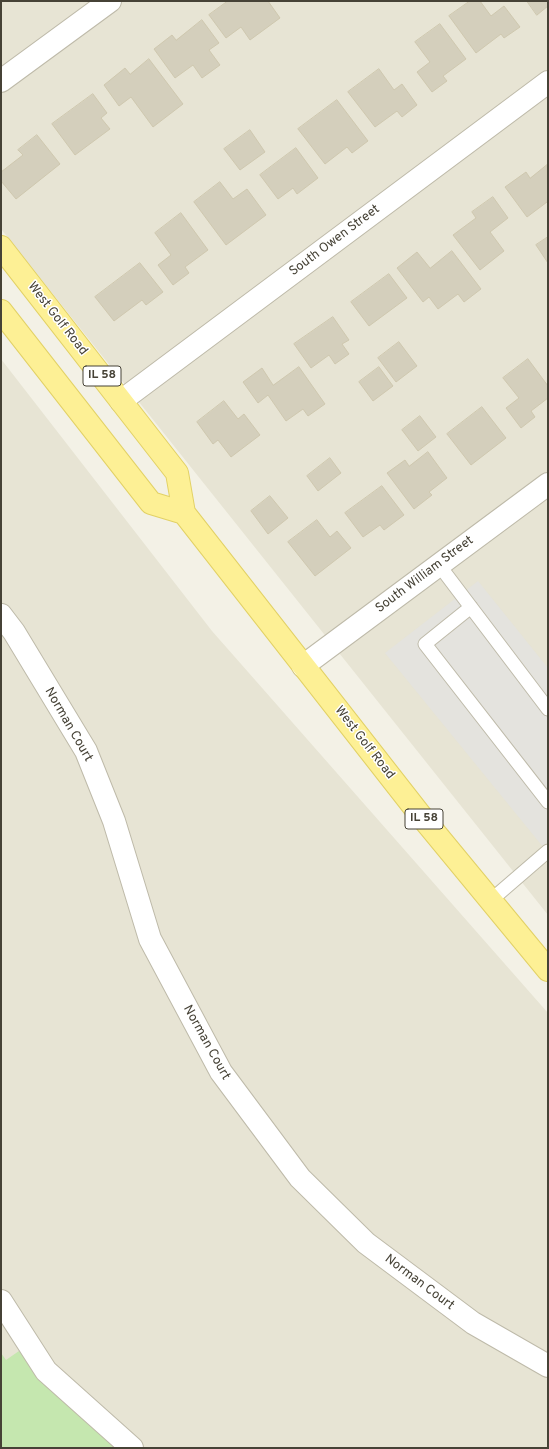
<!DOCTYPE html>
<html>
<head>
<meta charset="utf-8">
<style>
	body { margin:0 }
	#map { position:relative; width:549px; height:1449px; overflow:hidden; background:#f3f1e6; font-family:Overpass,sans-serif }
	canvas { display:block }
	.frame { position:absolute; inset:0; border:2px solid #464236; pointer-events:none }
</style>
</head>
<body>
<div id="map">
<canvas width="549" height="1449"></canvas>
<div class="frame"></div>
</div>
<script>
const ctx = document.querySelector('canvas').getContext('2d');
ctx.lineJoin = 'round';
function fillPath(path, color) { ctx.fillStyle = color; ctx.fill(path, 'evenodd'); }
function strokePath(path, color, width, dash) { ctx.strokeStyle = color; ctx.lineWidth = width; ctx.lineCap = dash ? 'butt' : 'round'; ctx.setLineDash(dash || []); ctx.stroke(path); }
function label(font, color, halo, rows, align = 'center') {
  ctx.font = font + ' Overpass,sans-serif'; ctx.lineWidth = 3; ctx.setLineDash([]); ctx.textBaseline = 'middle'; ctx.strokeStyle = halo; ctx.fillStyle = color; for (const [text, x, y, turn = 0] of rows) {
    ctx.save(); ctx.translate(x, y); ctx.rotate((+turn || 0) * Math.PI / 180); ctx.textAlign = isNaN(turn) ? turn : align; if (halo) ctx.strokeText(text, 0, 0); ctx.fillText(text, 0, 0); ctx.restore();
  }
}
const residential = new Path2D(`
	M 1,1 L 548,1 L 548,915 L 1,229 Z
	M 1,359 L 212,631 L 548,1013 L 548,1448 L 1,1448 Z`);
const green = new Path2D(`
	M 19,1351 L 68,1403 L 121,1448 L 1,1448 L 1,1353 L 6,1360 Z`);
const parking = new Path2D(`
	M 478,581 L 548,668 L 548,853 L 385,653 Z`);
const building = new Path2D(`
	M 228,1 L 268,1 L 280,18 L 250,40 L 241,27 L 226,38 L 209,15 Z
	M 470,1 L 480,1 L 491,16 L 504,6 L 520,27 L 504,38 L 501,34 L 476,53 L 449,16 Z
	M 527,1 L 548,1 L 548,6 L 537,15 Z
	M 202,20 L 219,43 L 209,50 L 220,65 L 202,78 L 193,65 L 175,78 L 154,49 L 172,35 L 176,40 Z
	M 440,24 L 466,59 L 443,76 L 447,81 L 432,92 L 417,72 L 430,62 L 415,42 Z
	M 149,59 L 183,104 L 153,127 L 131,97 L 119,106 L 104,85 L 125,68 L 130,74 Z
	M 379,69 L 394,90 L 402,84 L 417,105 L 402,117 L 397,111 L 375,127 L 348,92 Z
	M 93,94 L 107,113 L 101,118 L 110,129 L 75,155 L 52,124 Z
	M 337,100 L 368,141 L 352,153 L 347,147 L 325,164 L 298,129 Z
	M 250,130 L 265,152 L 240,170 L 224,149 Z
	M 37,135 L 60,164 L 16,199 L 1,181 L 1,172 L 23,155 L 18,150 Z
	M 296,148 L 318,178 L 297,194 L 293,188 L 278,199 L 260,175 Z
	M 547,165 L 548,204 L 547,202 L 527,217 L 505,187 L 526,172 L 530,178 Z
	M 220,182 L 233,199 L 247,189 L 266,215 L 226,245 L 194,202 Z
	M 493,197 L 508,218 L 490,232 L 504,251 L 480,270 L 453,235 L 476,218 L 472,212 Z
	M 181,213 L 208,250 L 185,267 L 189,273 L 173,285 L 158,265 L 171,255 L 155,233 Z
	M 548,237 L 548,263 L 536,245 Z
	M 452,251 L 481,289 L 464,302 L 458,294 L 438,309 L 429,297 L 423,302 L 397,268 L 417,252 L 430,268 Z
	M 140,263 L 163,292 L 146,305 L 142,300 L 114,321 L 95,297 Z
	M 389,274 L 407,298 L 369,326 L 351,302 Z
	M 333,317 L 349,340 L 342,344 L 349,354 L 335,364 L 329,355 L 311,368 L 294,344 Z
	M 399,342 L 417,366 L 396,382 L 378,358 Z
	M 528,359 L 548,386 L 548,398 L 531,411 L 535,417 L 521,428 L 506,408 L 519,398 L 503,378 Z
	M 299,367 L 325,404 L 308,416 L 303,409 L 286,421 L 268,395 L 258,403 L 243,382 L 262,368 L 273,385 Z
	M 379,367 L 393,386 L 373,401 L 359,382 Z
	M 224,401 L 238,419 L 244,414 L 260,435 L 231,457 L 218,440 L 213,444 L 197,422 Z
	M 482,407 L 506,438 L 471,465 L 447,434 Z
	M 420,416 L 436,437 L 418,451 L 402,430 Z
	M 428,452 L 447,478 L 429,492 L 432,495 L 414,509 L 387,473 L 405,460 L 409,466 Z
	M 330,458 L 341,473 L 318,491 L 307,476 Z
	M 382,486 L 404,515 L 384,530 L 380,525 L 363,537 L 345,513 Z
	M 270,496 L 288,518 L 268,534 L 251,511 Z
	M 317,520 L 330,537 L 337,531 L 351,548 L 315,576 L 288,542 Z`);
const service = new Path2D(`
	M 439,565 L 548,709
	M 471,607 L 425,644 L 548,802
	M 490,901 L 548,851`);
const minor = new Path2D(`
	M 1,81 L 110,1
	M 121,401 L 548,82
	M 1,615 L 14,632 L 86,751 L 114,821 L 150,939 L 221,1072 L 300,1178 L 366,1243 L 473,1323 L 548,1366
	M 303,666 L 548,484
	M 1,1301 L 46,1371 L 132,1448`);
const primary = new Path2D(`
	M 1,247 L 177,473 L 184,513 L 421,816 L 548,970
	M 1,311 L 151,503 L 184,513`);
const shields = [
	[102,376,38],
	[424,819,38]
];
const shieldNames = [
	["IL 58",102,376],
	["IL 58",424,819]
];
const streetNames = [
	["South Owen Street",335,241,-37],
	["West Golf Road",57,319,52],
	["South William Street",425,575,-37],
	["Norman Court",68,725,60],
	["West Golf Road",364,743,52],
	["Norman Court",206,1043,61],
	["Norman Court",419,1283,37]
];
fillPath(residential, '#e7e4d4');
fillPath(green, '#c5e7af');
fillPath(parking, '#e4e3de');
fillPath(building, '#d4cfbc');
strokePath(building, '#cfc8af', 1);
strokePath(service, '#bebaa9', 15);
strokePath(minor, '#bebaa9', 24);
strokePath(primary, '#e2d165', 24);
strokePath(service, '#fff', 13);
strokePath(minor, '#fff', 22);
strokePath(primary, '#fdf095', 22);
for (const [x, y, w] of shields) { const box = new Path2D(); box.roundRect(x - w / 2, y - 10, w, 20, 3); ctx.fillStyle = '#fff'; ctx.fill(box); strokePath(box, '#464236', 1); }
label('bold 12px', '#464236', null, shieldNames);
label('13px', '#464236', '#fff', streetNames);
</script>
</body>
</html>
